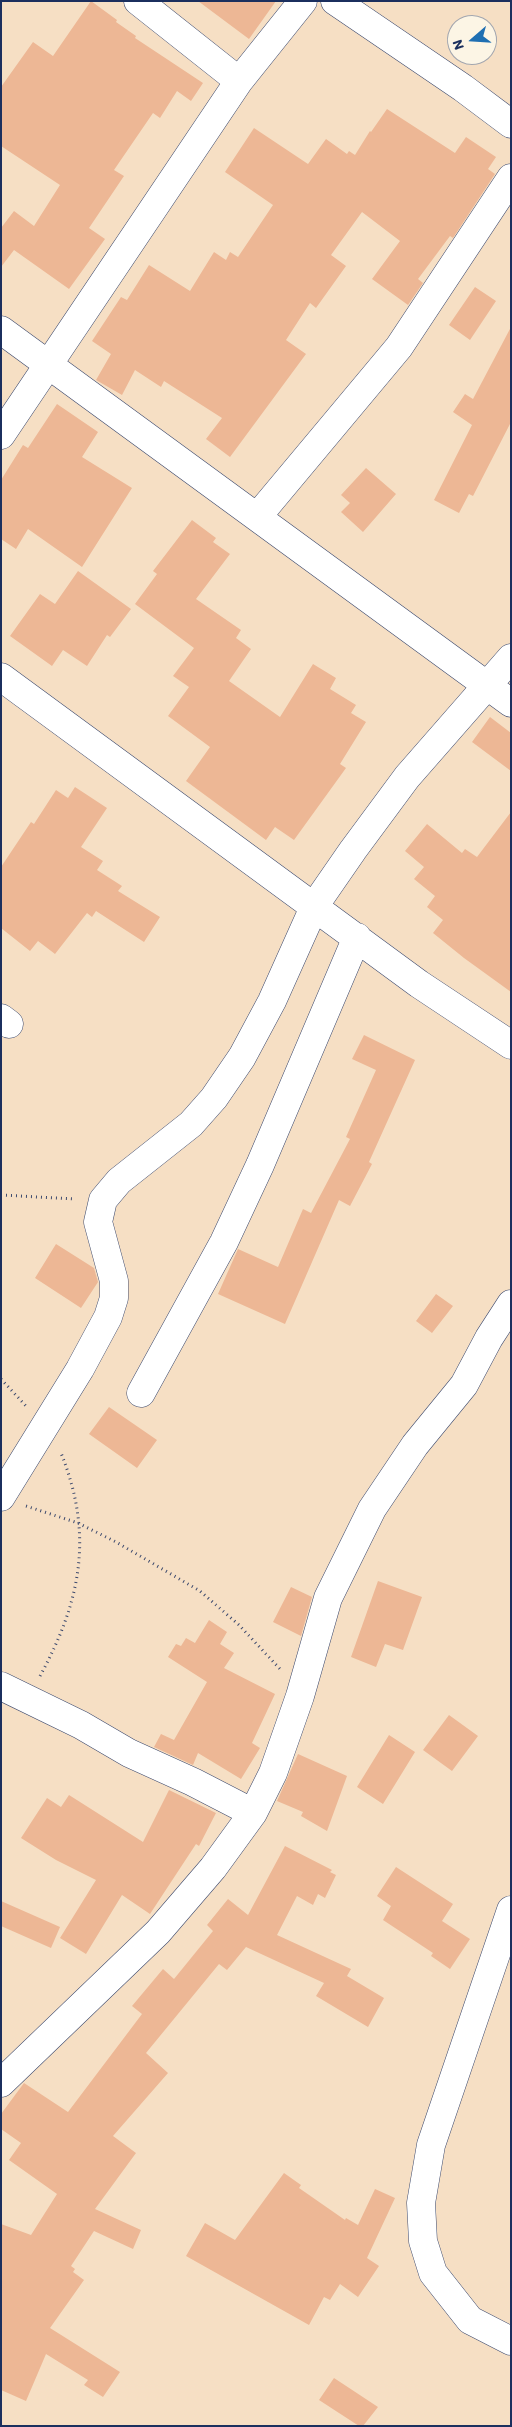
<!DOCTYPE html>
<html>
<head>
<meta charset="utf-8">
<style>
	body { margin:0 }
	#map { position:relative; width:512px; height:2427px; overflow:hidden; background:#f6dfc4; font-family:Itim,sans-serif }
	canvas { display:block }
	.frame { position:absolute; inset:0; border:2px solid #1b2f5e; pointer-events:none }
	.north { position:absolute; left:447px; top:15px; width:50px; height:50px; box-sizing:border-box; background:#fcf5e5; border:1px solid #a2a6af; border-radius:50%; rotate:251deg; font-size:14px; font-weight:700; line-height:20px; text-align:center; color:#1b2f5e }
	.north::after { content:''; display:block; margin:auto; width:18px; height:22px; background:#1f6fb2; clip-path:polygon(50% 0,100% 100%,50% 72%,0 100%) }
</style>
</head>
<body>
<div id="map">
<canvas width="512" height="2427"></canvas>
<div class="frame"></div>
<div class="north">N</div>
</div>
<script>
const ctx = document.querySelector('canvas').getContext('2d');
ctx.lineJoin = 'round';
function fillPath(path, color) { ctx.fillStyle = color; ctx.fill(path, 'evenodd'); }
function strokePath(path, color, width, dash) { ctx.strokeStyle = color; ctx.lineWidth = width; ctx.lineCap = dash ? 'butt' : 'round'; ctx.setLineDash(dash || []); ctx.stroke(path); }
const building = new Path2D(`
	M 91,1 L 117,20 L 116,22 L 136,36 L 135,38 L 203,83 L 191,101 L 177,91 L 160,118 L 153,113 L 114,170 L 124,176 L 89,228 L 105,239 L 69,289 L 14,250 L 1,267 L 1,228 L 14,211 L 34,226 L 60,185 L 1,146 L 1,87 L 33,42 L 53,56 Z
	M 198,1 L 276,1 L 249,39 Z
	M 387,109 L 455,153 L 466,137 L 496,157 L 488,169 L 495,174 L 453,238 L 450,236 L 418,279 L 423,283 L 408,305 L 372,279 L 400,241 L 362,212 L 331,255 L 346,266 L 316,308 L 310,303 L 286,340 L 306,354 L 230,457 L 206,439 L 222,418 L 164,381 L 161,387 L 135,370 L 122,395 L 96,380 L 111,354 L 92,341 L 121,297 L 127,300 L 149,265 L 190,291 L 214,252 L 226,260 L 230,252 L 238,257 L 273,205 L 225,172 L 254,128 L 308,164 L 326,139 L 347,154 L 349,151 L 355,155 L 370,131 L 371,132 Z
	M 475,287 L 496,301 L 470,340 L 449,325 Z
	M 511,327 L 511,422 L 473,496 L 469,494 L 459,513 L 434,500 L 472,425 L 453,412 L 465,394 L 473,399 Z
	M 57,404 L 98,432 L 82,457 L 132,488 L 82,567 L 28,529 L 16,549 L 1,539 L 1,480 L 23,445 L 28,448 Z
	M 366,468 L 396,494 L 363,532 L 341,512 L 350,503 L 341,495 Z
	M 192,520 L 216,538 L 213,542 L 230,554 L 196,599 L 241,630 L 236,638 L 251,649 L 229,681 L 280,717 L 313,664 L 336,678 L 330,689 L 356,705 L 351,713 L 366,722 L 340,764 L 346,768 L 294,840 L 275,827 L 266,840 L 186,781 L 210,747 L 168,716 L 189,687 L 173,676 L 194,648 L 135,604 L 157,574 L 153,571 Z
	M 78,571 L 131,609 L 110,637 L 107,635 L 87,666 L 63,650 L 52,666 L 10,636 L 40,594 L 55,604 Z
	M 490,717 L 511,733 L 511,771 L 472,742 Z
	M 75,787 L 107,808 L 81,847 L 103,861 L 97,870 L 122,886 L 118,891 L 160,917 L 144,942 L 96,911 L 92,917 L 87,913 L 55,954 L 38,941 L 30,951 L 1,928 L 1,867 L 31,822 L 34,824 L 56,790 L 68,798 Z
	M 511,812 L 511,992 L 464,958 L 433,933 L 443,920 L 427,907 L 435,896 L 414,879 L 424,867 L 405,851 L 427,824 L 462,853 L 465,849 L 477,857 Z
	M 364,1035 L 415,1060 L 369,1162 L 372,1164 L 350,1206 L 339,1200 L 285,1324 L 218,1294 L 238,1249 L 278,1267 L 303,1209 L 311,1213 L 350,1139 L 346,1137 L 376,1070 L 352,1059 Z
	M 56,1244 L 94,1268 L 98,1282 L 81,1308 L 35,1278 Z
	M 436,1294 L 453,1306 L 432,1333 L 416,1321 Z
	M 109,1407 L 157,1440 L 137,1468 L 89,1434 Z
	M 378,1581 L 422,1597 L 403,1650 L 385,1644 L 376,1667 L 351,1657 Z
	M 291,1587 L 312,1597 L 301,1636 L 273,1622 Z
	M 209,1620 L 227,1632 L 220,1644 L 234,1653 L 224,1668 L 275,1694 L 252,1743 L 260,1748 L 241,1779 L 198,1753 L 193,1765 L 154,1747 L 161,1734 L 174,1740 L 207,1682 L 168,1657 L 176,1644 L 181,1646 L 186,1638 L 195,1643 Z
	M 449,1715 L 478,1736 L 452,1771 L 423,1750 Z
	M 389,1735 L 415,1752 L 383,1804 L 357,1787 Z
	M 298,1754 L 347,1776 L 327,1831 L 301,1816 L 303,1812 L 277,1801 Z
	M 169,1790 L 216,1813 L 199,1846 L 196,1844 L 150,1914 L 122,1895 L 86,1954 L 60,1938 L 96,1880 L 56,1860 L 21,1838 L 47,1798 L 61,1807 L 69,1795 L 143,1842 Z
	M 285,1846 L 332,1870 L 330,1872 L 336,1875 L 325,1898 L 318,1894 L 313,1905 L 297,1896 L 277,1935 L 351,1969 L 347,1976 L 384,1998 L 368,2027 L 316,1996 L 324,1983 L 246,1947 L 227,1970 L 219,1964 L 146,2053 L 168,2073 L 113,2136 L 136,2153 L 95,2209 L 141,2230 L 133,2249 L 94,2231 L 71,2266 L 75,2269 L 73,2272 L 84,2280 L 50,2328 L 120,2372 L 103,2397 L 84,2385 L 88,2380 L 46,2354 L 26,2401 L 1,2390 L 1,2224 L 31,2235 L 57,2194 L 9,2160 L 21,2143 L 1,2129 L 1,2114 L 24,2083 L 68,2112 L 142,2014 L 132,2006 L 163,1969 L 174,1979 L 213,1931 L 207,1925 L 228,1899 L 248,1915 Z
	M 396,1867 L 453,1904 L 442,1921 L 470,1939 L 450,1969 L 431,1956 L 433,1953 L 383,1920 L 391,1906 L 377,1896 Z
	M 1,1901 L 60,1927 L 51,1948 L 1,1926 Z
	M 284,2173 L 301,2185 L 299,2188 L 345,2220 L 346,2218 L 358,2225 L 375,2189 L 395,2198 L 367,2258 L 379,2266 L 358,2297 L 340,2284 L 330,2300 L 324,2297 L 309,2325 L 186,2256 L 205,2223 L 235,2240 Z
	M 334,2378 L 378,2407 L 363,2426 L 359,2426 L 319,2400 Z`);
const path = new Path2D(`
	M 1,1195 L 75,1199
	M 1,1379 L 26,1406
	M 26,1506 L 78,1523 L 116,1542 L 200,1591 L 239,1625 L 280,1669
	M 40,1676 C 81,1601 94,1535 61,1453`);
const minor = new Path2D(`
	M 138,1 L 239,81
	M 335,1 L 463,88 L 511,124
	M 1,330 L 511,703
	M 1,435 L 239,81 L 303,1
	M 257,517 L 399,347 L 511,178
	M 1,677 L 419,984 L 511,1045
	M 1,1018 L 9,1024
	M 141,1393 L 224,1242 L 260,1165 L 357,937
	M 1,1497 L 80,1369 L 108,1317 L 114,1298 L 114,1281 L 98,1222 L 103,1200 L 119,1181 L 191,1124 L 214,1098 L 242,1057 L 272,1001 L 315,905 L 353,850 L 407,777 L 511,658
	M 1,1686 L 81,1725 L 129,1753 L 193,1782 L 253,1813
	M 511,1910 L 431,2145 L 421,2203 L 423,2241 L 433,2273 L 470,2320 L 511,2341
	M 1,2083 L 158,1932 L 213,1868 L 253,1813 L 273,1773 L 300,1696 L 328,1598 L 372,1509 L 415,1445 L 464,1385 L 489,1338 L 511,1304`);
fillPath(building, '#edb795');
strokePath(minor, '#3c496d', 29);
strokePath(path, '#3c496d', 3, [1, 4]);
strokePath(minor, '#fff', 28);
</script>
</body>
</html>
